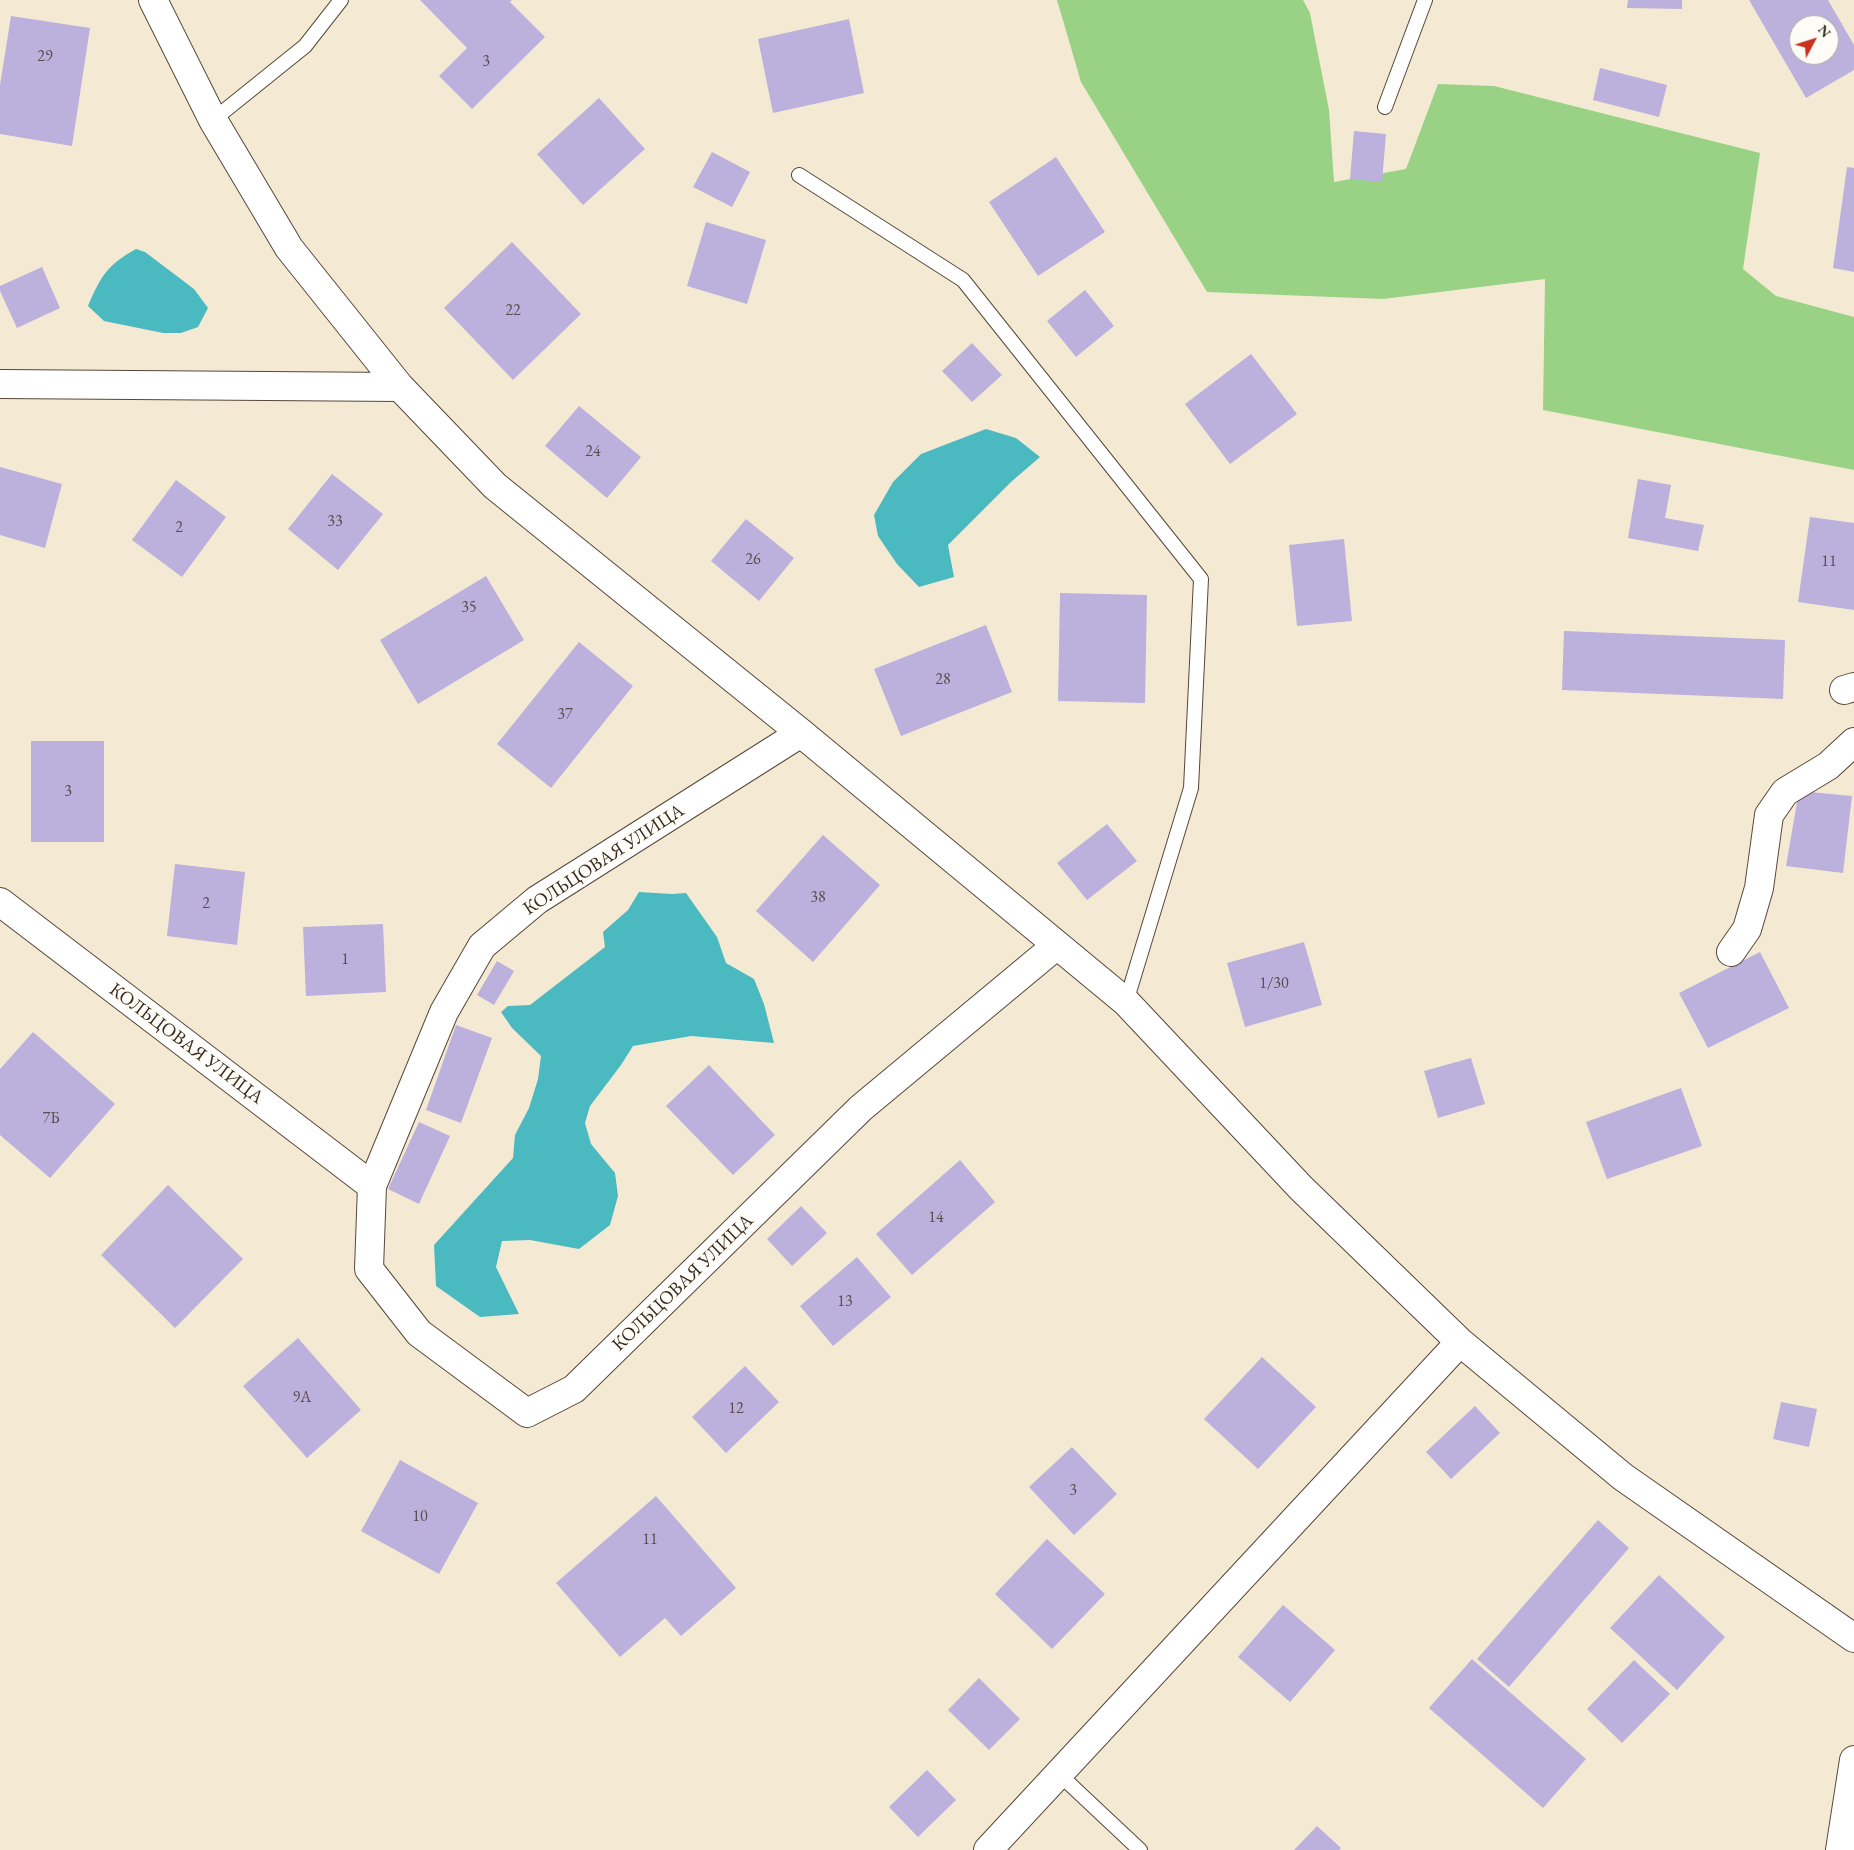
<!DOCTYPE html>
<html>
<head>
<meta charset="utf-8">
<style>
	body { margin:0 }
	#map { position:relative; width:1854px; height:1850px; overflow:hidden; background:#f4ead4; font-family:"EB Garamond",serif }
	canvas { display:block }
	.north { position:absolute; left:1789px; top:15px; width:50px; height:50px; box-sizing:border-box; background:#fdfcf7; border:1px solid #afa8a0; border-radius:50%; rotate:50deg; font-size:14px; font-weight:700; line-height:20px; text-align:center; color:#3b2a1e }
	.north::after { content:''; display:block; margin:auto; width:18px; height:22px; background:#c8321e; clip-path:polygon(50% 0,100% 100%,50% 72%,0 100%) }
</style>
</head>
<body>
<div id="map">
<canvas width="1854" height="1850"></canvas>
<div class="north">N</div>
</div>
<script>
const ctx = document.querySelector('canvas').getContext('2d');
ctx.lineJoin = 'round';
function fillPath(path, color) { ctx.fillStyle = color; ctx.fill(path, 'evenodd'); }
function strokePath(path, color, width, dash) { ctx.strokeStyle = color; ctx.lineWidth = width; ctx.lineCap = dash ? 'butt' : 'round'; ctx.setLineDash(dash || []); ctx.stroke(path); }
function label(font, color, halo, rows, align = 'center') {
  ctx.font = font + ' "EB Garamond",serif'; ctx.lineWidth = 5; ctx.setLineDash([]); ctx.textBaseline = 'middle'; ctx.strokeStyle = halo; ctx.fillStyle = color; for (const [text, x, y, turn = 0] of rows) {
    ctx.save(); ctx.translate(x, y); ctx.rotate((+turn || 0) * Math.PI / 180); ctx.textAlign = isNaN(turn) ? turn : align; if (halo) ctx.strokeText(text, 0, 0); ctx.fillText(text, 0, 0); ctx.restore();
  }
}
const green = new Path2D(`
	M 1057,0 L 1303,0 L 1310,13 L 1329,110 L 1334,182 L 1406,169 L 1438,84 L 1494,86 L 1760,153 L 1743,269 L 1776,296 L 1854,317 L 1854,470 L 1543,410 L 1545,279 L 1383,299 L 1207,292 L 1081,82 Z`);
const water = new Path2D(`
	M 136,249 L 145,252 L 194,289 L 208,308 L 198,327 L 181,333 L 163,333 L 104,321 L 88,306 C 101,276 107,265 136,249 Z
	M 986,429 L 1016,438 L 1040,457 L 1011,482 L 948,545 L 954,577 L 919,587 L 897,564 L 878,536 L 874,515 L 893,482 L 921,454 Z
	M 639,892 L 672,894 L 686,893 L 717,937 L 726,963 L 754,979 L 764,1004 L 774,1043 L 691,1036 L 633,1046 L 621,1065 L 590,1106 L 585,1123 L 591,1144 L 615,1173 L 618,1196 L 610,1225 L 579,1249 L 530,1240 L 502,1241 L 496,1267 L 519,1314 L 480,1317 L 436,1286 L 434,1245 L 513,1158 L 515,1135 L 529,1108 L 538,1079 L 541,1056 L 512,1028 L 501,1012 L 508,1006 L 530,1005 L 605,947 L 603,932 L 628,910 Z`);
const building = new Path2D(`
	M 420,0 L 512,0 L 510,2 L 545,37 L 472,109 L 439,76 L 467,48 Z
	M 1628,0 L 1682,0 L 1682,9 L 1627,8 Z
	M 1749,0 L 1828,0 L 1854,45 L 1854,70 L 1806,98 ZM 1799,25 L 1829,25 L 1829,55 L 1799,55 Z
	M 11,16 L 90,28 L 72,146 L 0,134 L 0,85 Z
	M 849,19 L 864,93 L 773,113 L 758,39 Z
	M 1600,68 L 1667,85 L 1659,117 L 1593,100 Z
	M 599,98 L 645,149 L 583,205 L 537,154 Z
	M 1354,131 L 1386,134 L 1382,182 L 1350,179 Z
	M 712,152 L 750,172 L 732,207 L 693,187 Z
	M 1056,157 L 1105,232 L 1038,276 L 989,202 Z
	M 1847,167 L 1854,168 L 1854,272 L 1833,268 Z
	M 706,222 L 766,240 L 747,304 L 687,286 Z
	M 512,242 L 581,314 L 513,380 L 444,308 Z
	M 42,267 L 60,308 L 17,328 L 0,291 L 0,286 Z
	M 1085,290 L 1114,326 L 1076,357 L 1047,321 Z
	M 972,343 L 1002,375 L 972,402 L 942,371 Z
	M 1251,354 L 1297,414 L 1230,464 L 1185,404 Z
	M 579,406 L 641,457 L 607,498 L 545,446 Z
	M 0,467 L 62,484 L 45,548 L 0,535 Z
	M 332,474 L 383,514 L 338,570 L 288,529 Z
	M 1638,479 L 1671,485 L 1665,518 L 1704,525 L 1698,551 L 1628,538 Z
	M 176,480 L 226,517 L 182,577 L 132,540 Z
	M 1810,517 L 1854,523 L 1854,610 L 1798,602 Z
	M 746,519 L 794,558 L 759,601 L 711,561 Z
	M 1344,539 L 1352,621 L 1297,626 L 1289,545 Z
	M 486,576 L 524,640 L 418,704 L 380,640 Z
	M 1060,593 L 1147,595 L 1145,703 L 1058,701 Z
	M 986,625 L 1012,692 L 901,736 L 874,669 Z
	M 1564,631 L 1785,640 L 1783,699 L 1562,690 Z
	M 579,642 L 633,686 L 551,788 L 497,744 Z
	M 31,741 L 104,741 L 104,842 L 31,842 Z
	M 1799,791 L 1852,796 L 1843,873 L 1786,866 Z
	M 1107,824 L 1137,861 L 1087,900 L 1057,863 Z
	M 823,835 L 880,885 L 813,962 L 756,911 Z
	M 175,864 L 245,872 L 237,945 L 167,936 Z
	M 383,924 L 386,992 L 306,996 L 303,927 Z
	M 1304,942 L 1322,1005 L 1245,1027 L 1227,963 Z
	M 1760,952 L 1789,1008 L 1708,1048 L 1679,993 Z
	M 497,961 L 514,971 L 494,1005 L 477,995 Z
	M 456,1025 L 492,1038 L 461,1123 L 426,1110 Z
	M 33,1032 L 115,1104 L 50,1178 L 0,1135 L 0,1069 Z
	M 1471,1058 L 1485,1104 L 1438,1118 L 1424,1071 Z
	M 709,1065 L 775,1135 L 733,1175 L 666,1106 Z
	M 1681,1088 L 1702,1146 L 1607,1179 L 1586,1122 Z
	M 419,1122 L 450,1136 L 419,1204 L 388,1189 Z
	M 960,1160 L 995,1202 L 912,1275 L 876,1234 Z
	M 168,1185 L 243,1259 L 175,1328 L 101,1255 Z
	M 801,1206 L 827,1233 L 792,1266 L 767,1239 Z
	M 857,1257 L 891,1297 L 833,1346 L 800,1306 Z
	M 298,1338 L 361,1410 L 307,1458 L 243,1386 Z
	M 1262,1357 L 1316,1407 L 1258,1469 L 1204,1419 Z
	M 745,1366 L 779,1402 L 726,1453 L 692,1417 Z
	M 1781,1402 L 1817,1409 L 1809,1447 L 1773,1439 Z
	M 1475,1406 L 1500,1433 L 1451,1479 L 1426,1452 Z
	M 1072,1447 L 1117,1494 L 1074,1535 L 1029,1487 Z
	M 400,1460 L 478,1503 L 439,1574 L 361,1531 Z
	M 656,1496 L 736,1588 L 681,1636 L 665,1618 L 620,1657 L 556,1583 Z
	M 1598,1520 L 1629,1548 L 1509,1687 L 1477,1659 Z
	M 1047,1539 L 1105,1594 L 1052,1649 L 995,1594 Z
	M 1659,1575 L 1725,1637 L 1677,1690 L 1610,1628 Z
	M 1283,1605 L 1335,1650 L 1290,1702 L 1238,1657 Z
	M 1472,1659 L 1586,1759 L 1543,1808 L 1429,1708 Z
	M 1634,1660 L 1670,1694 L 1622,1743 L 1587,1709 Z
	M 979,1678 L 1020,1719 L 989,1750 L 948,1710 Z
	M 927,1770 L 956,1800 L 918,1837 L 889,1807 Z
	M 1317,1826 L 1341,1848 L 1339,1850 L 1294,1850 Z`);
const service = new Path2D(`
	M 1385,107 L 1425,0
	M 213,120 L 305,46 L 341,0
	M 799,175 L 963,280 L 1201,579 L 1191,788 L 1126,1002
	M 1058,1773 L 1140,1850`);
const minor = new Path2D(`
	M 153,0 L 213,120 L 289,248 L 400,387 L 495,486 L 801,733 L 1126,1002 L 1301,1188 L 1460,1342 L 1623,1477 L 1854,1638
	M 0,384 L 400,387
	M 1844,690 L 1854,687
	M 801,733 L 537,900 L 482,946 L 444,1012 L 372,1186 L 369,1269 L 419,1333 L 527,1413 L 574,1389 L 861,1108 L 1057,945
	M 0,902 L 372,1186
	M 1731,952 L 1747,929 L 1759,888 L 1769,815 L 1785,792 L 1828,766 L 1854,742
	M 988,1850 L 1460,1342`);
const secondary = new Path2D(`
	M 1840,1850 L 1854,1760`);
const numberNames = [
	["29",45,57],
	["3",486,62],
	["22",513,311],
	["24",593,452],
	["33",335,522],
	["2",179,528],
	["26",753,560],
	["11",1829,562],
	["35",469,608],
	["28",943,680],
	["37",565,715],
	["3",68,792],
	["38",818,898],
	["2",206,904],
	["1",345,960],
	["1/30",1274,984],
	["7Б",51,1119],
	["14",936,1218],
	["13",845,1302],
	["9А",302,1398],
	["12",736,1409],
	["3",1073,1491],
	["10",420,1517],
	["11",650,1540]
];
const streetNames = [
	["КОЛЬЦОВАЯ УЛИЦА",604,860,-33],
	["КОЛЬЦОВАЯ УЛИЦА",186,1044,37],
	["КОЛЬЦОВАЯ УЛИЦА",683,1283,-44]
];
fillPath(green, '#99d284');
fillPath(water, '#4ab9c0');
fillPath(building, '#bcb0dd');
strokePath(service, '#574739', 16);
strokePath(minor, '#574739', 30);
strokePath(secondary, '#574739', 30);
strokePath(service, '#fff', 14);
strokePath(minor, '#fff', 28);
strokePath(secondary, '#fff', 28);
label('16px', '#5b4c4e', null, numberNames);
label('19px', '#3b2a1e', '#fdfcf7', streetNames);
</script>
</body>
</html>
